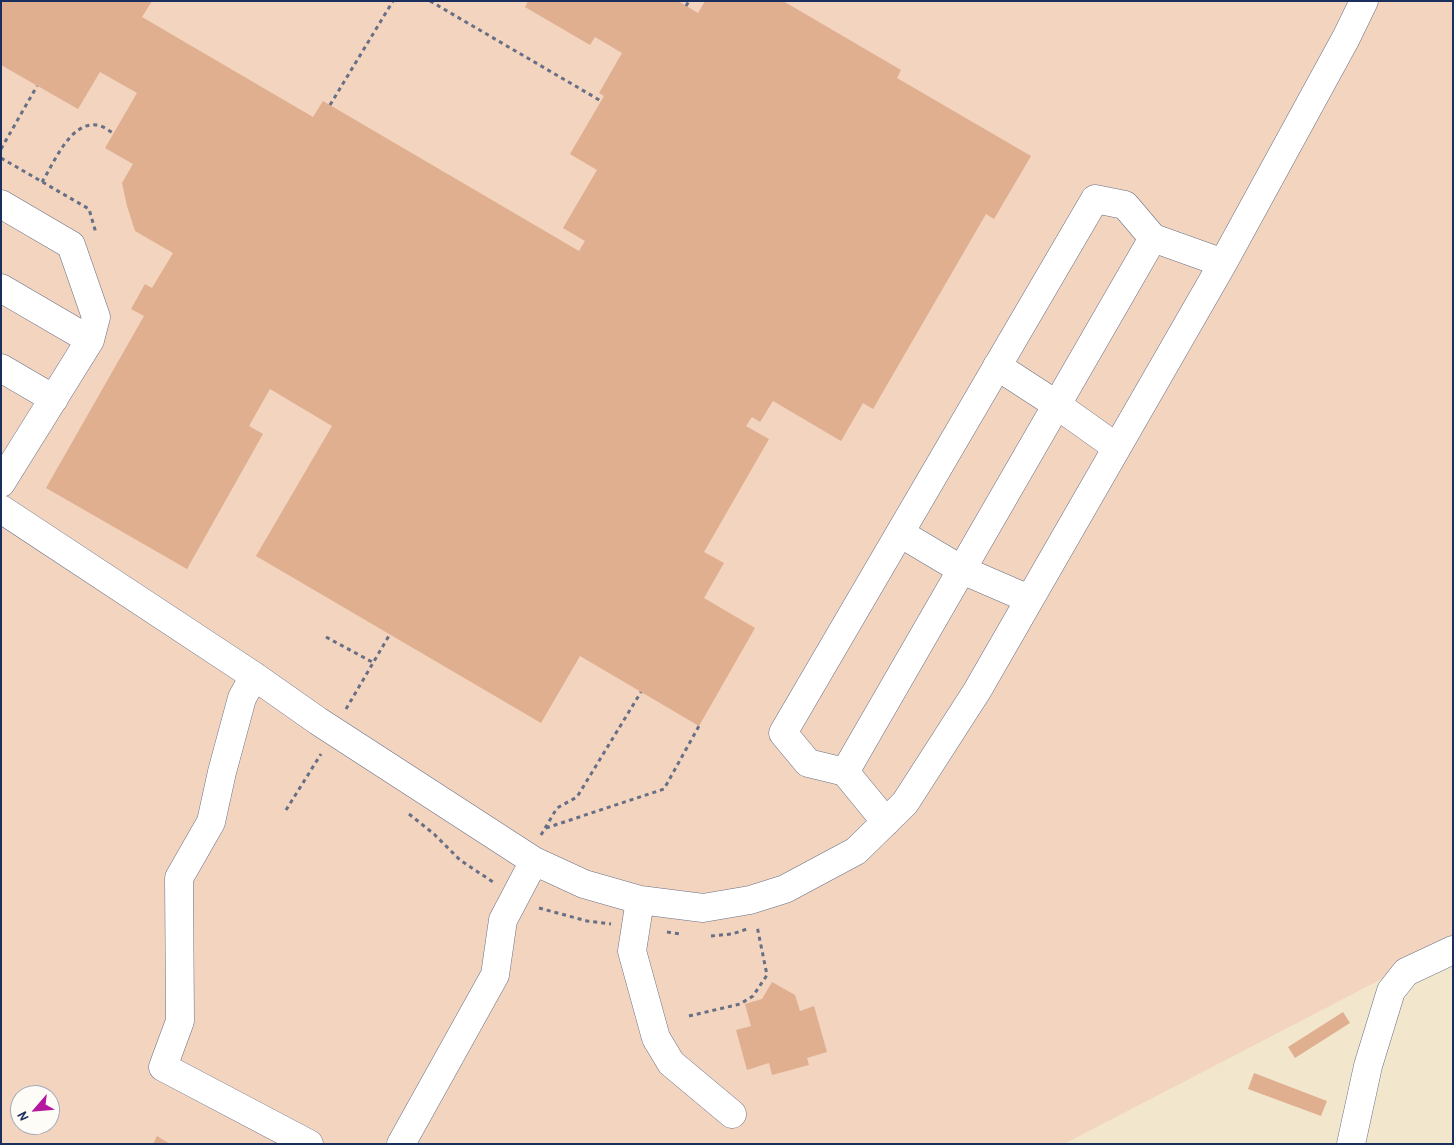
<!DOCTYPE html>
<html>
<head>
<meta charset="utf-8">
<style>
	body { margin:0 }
	#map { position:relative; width:1454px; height:1145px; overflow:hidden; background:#f2e7cd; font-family:"Patrick Hand",sans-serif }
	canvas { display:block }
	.frame { position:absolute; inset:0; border:2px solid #1b2f5e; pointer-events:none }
	.north { position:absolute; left:10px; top:1085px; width:50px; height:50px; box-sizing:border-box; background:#fdfcf7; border:1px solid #a3aaba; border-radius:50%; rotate:243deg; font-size:14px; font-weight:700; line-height:20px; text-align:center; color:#1b2f5e }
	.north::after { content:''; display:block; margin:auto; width:18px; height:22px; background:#b5179e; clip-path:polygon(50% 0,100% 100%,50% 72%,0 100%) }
</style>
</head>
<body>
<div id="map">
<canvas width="1454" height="1145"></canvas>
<div class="frame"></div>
<div class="north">N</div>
</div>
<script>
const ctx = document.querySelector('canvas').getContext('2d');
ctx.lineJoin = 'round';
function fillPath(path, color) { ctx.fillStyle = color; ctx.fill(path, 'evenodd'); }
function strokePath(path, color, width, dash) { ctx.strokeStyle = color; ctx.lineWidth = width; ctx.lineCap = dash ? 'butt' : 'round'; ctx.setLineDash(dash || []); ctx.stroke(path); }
const built = new Path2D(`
	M 1,1 L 1453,1 L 1453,942 L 1064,1144 L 1,1144 ZM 20,1095 L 50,1095 L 50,1125 L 20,1125 Z`);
const building = new Path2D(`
	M 1,1 L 152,1 L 142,17 L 313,117 L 323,101 L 579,251 L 585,241 L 563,228 L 597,170 L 570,154 L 604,96 L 599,93 L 622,53 L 595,37 L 590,45 L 525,7 L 528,1 L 678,1 L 698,13 L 705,1 L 783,1 L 901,70 L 897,78 L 1031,156 L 994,219 L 986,214 L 873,409 L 863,403 L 841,441 L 773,401 L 760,422 L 752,417 L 746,426 L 769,439 L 704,552 L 724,563 L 704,598 L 755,628 L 699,726 L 580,656 L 541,723 L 256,556 L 332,426 L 270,389 L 249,426 L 263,434 L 187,569 L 46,488 L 144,316 L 131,309 L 145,284 L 152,288 L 173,253 L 135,231 L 127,206 L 122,183 L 133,164 L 105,148 L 137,93 L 100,72 L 78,109 L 1,65 Z
	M 772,982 L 795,995 L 800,1011 L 814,1006 L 827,1052 L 807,1058 L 809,1065 L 772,1075 L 769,1063 L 747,1070 L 736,1030 L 751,1026 L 745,1004 L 762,999 Z
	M 1343,1012 L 1350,1023 L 1295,1058 L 1288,1047 Z
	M 1254,1073 L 1327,1101 L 1321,1116 L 1248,1089 Z
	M 157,1136 L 170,1144 L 153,1144 Z`);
const path = new Path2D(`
	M 430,1 L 601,101
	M 686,6 L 689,1
	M 330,105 L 393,1
	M 1,149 L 37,86
	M 1,158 L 89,209 L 96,233
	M 42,182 C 54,163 70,122 96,125 C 102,125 108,130 113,133
	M 326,637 L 374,663
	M 346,709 L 390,634
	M 286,810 L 321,754
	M 409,814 L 434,834 L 460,860 L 493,882
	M 546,828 L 664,789 L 699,726
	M 541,835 L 557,808 L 577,797 L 641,692
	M 539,908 L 587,921 L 611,924
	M 667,932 L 680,934
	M 711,936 L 732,934 L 747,929
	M 689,1016 L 740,1004 L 753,996 L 767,975 L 757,926`);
const minor = new Path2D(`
	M 1,204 L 71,245 L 96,317 L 90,340 L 1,483
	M 1,288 L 90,340
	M 997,366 L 1057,405 L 1116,447
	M 1,368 L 54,399
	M 1,509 L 254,676 L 318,721 L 534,861 L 584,884 L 640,900 L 703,908 L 750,900 L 785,889 L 856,851 L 905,803 L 977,691 L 1223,263 L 1346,38 L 1364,1
	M 900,533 L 962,570 L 1029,599
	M 254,676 L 242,698 L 222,772 L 211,822 L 179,878 L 180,1021 L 163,1067 L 309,1144
	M 845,772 L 1153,238
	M 886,822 L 845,772 L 808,763 L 783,733 L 1095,199 L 1125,205 L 1153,238 L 1223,263
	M 640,900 L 632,951 L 656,1038 L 671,1063 L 732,1114
	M 401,1144 L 495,975 L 503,920 L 534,861
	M 1351,1144 L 1368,1066 L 1391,991 L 1406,972 L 1453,950`);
fillPath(built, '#f3d4bf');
fillPath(building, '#dfaf90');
strokePath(minor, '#666f85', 29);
strokePath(path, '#666f85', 3, [4, 4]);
strokePath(minor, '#fff', 28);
</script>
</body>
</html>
